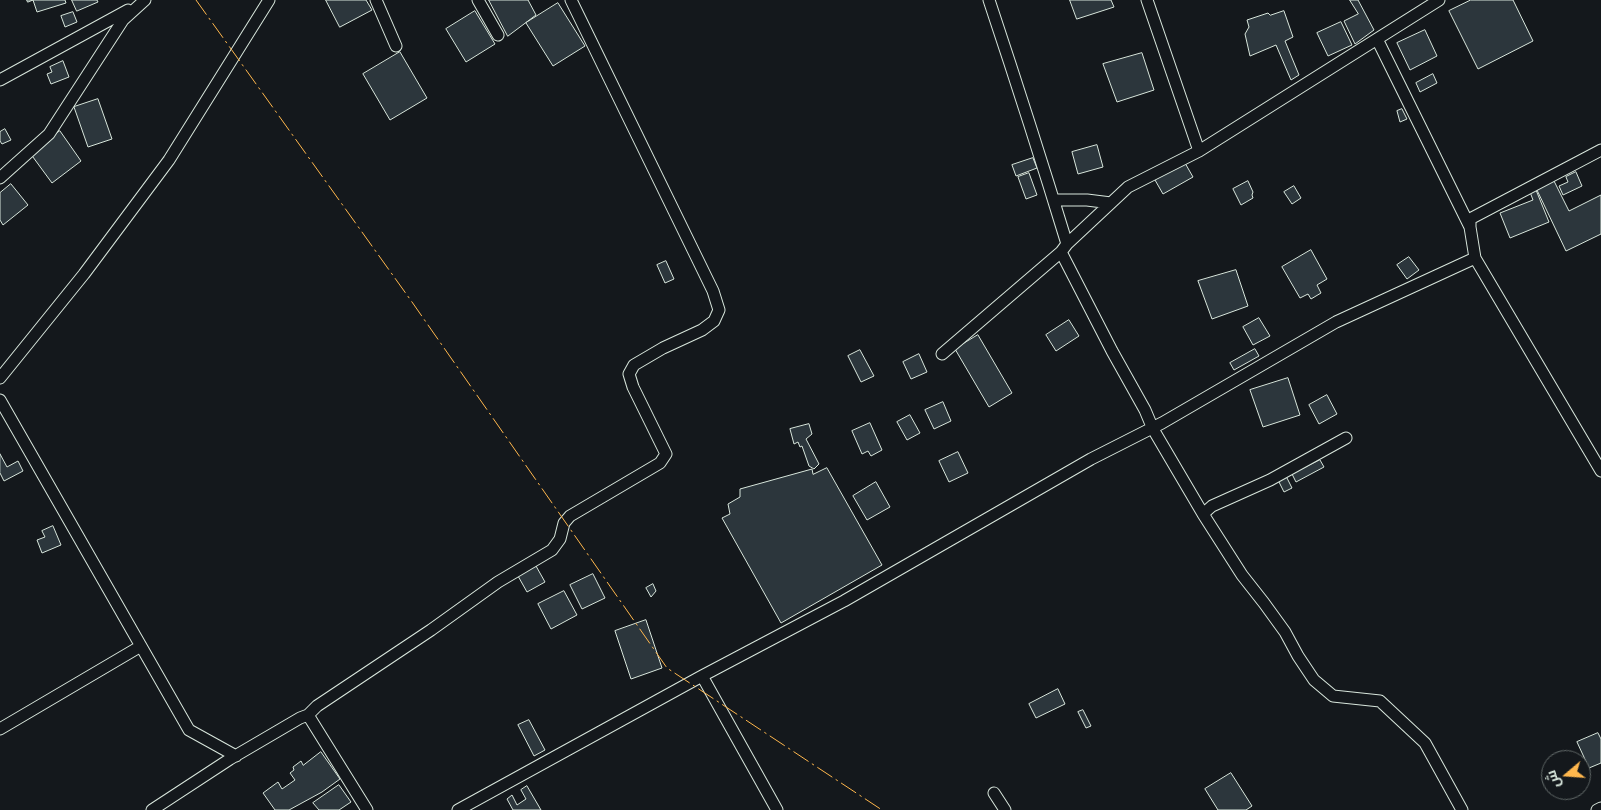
<!DOCTYPE html>
<html>
<head>
<meta charset="utf-8">
<style>
	body { margin:0 }
	#map { position:relative; width:1601px; height:810px; overflow:hidden; background:#14181c; font-family:Georgia,Cairo,serif }
	canvas { display:block }
	.north { position:absolute; left:1541px; top:750px; width:50px; height:50px; box-sizing:border-box; background:#14181c; border:1px solid #626a69; border-radius:50%; rotate:252deg; font-size:14px; font-weight:700; line-height:20px; text-align:center; color:#d8e6dc }
	.north::after { content:''; display:block; margin:auto; width:18px; height:22px; background:#ffb74d; clip-path:polygon(50% 0,100% 100%,50% 72%,0 100%) }
</style>
</head>
<body>
<div id="map">
<canvas width="1601" height="810"></canvas>
<div class="north">ش</div>
</div>
<script>
const ctx = document.querySelector('canvas').getContext('2d');
ctx.lineJoin = 'round';
function fillPath(path, color) { ctx.fillStyle = color; ctx.fill(path, 'evenodd'); }
function strokePath(path, color, width, dash) { ctx.strokeStyle = color; ctx.lineWidth = width; ctx.lineCap = dash ? 'butt' : 'round'; ctx.setLineDash(dash || []); ctx.stroke(path); }
const building = new Path2D(`
	M 27,0 L 65,0 L 66,3 L 37,12 L 33,0 L 28,2 Z
	M 72,0 L 97,0 L 98,2 L 77,11 Z
	M 326,0 L 366,0 L 372,10 L 340,27 Z
	M 489,0 L 528,0 L 536,15 L 508,36 Z
	M 1070,0 L 1111,0 L 1114,7 L 1077,19 Z
	M 1350,0 L 1358,0 L 1374,30 L 1355,44 L 1344,21 L 1358,14 Z
	M 1471,0 L 1513,0 L 1533,41 L 1478,69 L 1449,11 Z
	M 558,3 L 585,46 L 553,66 L 526,23 Z
	M 475,11 L 495,44 L 466,62 L 446,29 Z
	M 1284,11 L 1293,37 L 1285,41 L 1299,75 L 1291,80 L 1276,45 L 1250,56 L 1245,34 L 1249,27 L 1247,20 L 1268,13 L 1270,15 Z
	M 73,12 L 77,22 L 65,27 L 61,16 Z
	M 1341,22 L 1352,45 L 1328,56 L 1317,33 Z
	M 1425,30 L 1437,56 L 1410,70 L 1397,43 Z
	M 400,52 L 427,98 L 390,120 L 363,74 Z
	M 1142,53 L 1154,90 L 1117,102 L 1103,64 Z
	M 63,61 L 69,77 L 51,84 L 47,74 L 52,72 L 50,67 Z
	M 1433,74 L 1437,83 L 1420,92 L 1416,83 Z
	M 98,99 L 112,139 L 88,147 L 74,107 Z
	M 1402,109 L 1407,119 L 1400,122 L 1397,111 Z
	M 5,129 L 11,140 L 2,144 L 0,141 L 0,132 Z
	M 60,131 L 81,161 L 52,183 L 30,153 Z
	M 1097,145 L 1103,167 L 1078,174 L 1072,152 Z
	M 1033,158 L 1037,168 L 1016,176 L 1012,165 Z
	M 1185,163 L 1193,177 L 1163,194 L 1155,180 Z
	M 1576,172 L 1582,186 L 1563,195 L 1559,186 L 1568,182 L 1566,177 Z
	M 1029,173 L 1037,195 L 1026,199 L 1018,177 Z
	M 1553,179 L 1569,211 L 1601,195 L 1601,234 L 1566,251 L 1536,188 Z
	M 1248,181 L 1253,192 L 1252,195 L 1253,198 L 1241,205 L 1233,189 Z
	M 11,184 L 28,205 L 3,225 L 0,220 L 0,193 Z
	M 1294,186 L 1301,198 L 1292,204 L 1284,192 Z
	M 1536,190 L 1549,222 L 1510,238 L 1500,213 L 1533,200 L 1530,192 Z
	M 1311,250 L 1327,279 L 1317,285 L 1321,293 L 1311,299 L 1308,294 L 1300,298 L 1282,267 Z
	M 1409,257 L 1419,270 L 1407,279 L 1397,265 Z
	M 666,261 L 674,279 L 665,283 L 657,265 Z
	M 1236,270 L 1248,306 L 1212,319 L 1198,281 Z
	M 1259,318 L 1270,336 L 1253,345 L 1243,327 Z
	M 1069,320 L 1079,336 L 1056,351 L 1046,335 Z
	M 978,335 L 1012,393 L 989,407 L 955,349 Z
	M 1255,349 L 1259,356 L 1234,370 L 1230,363 Z
	M 860,350 L 874,376 L 861,382 L 848,356 Z
	M 919,354 L 927,372 L 911,379 L 903,362 Z
	M 1288,378 L 1300,415 L 1263,427 L 1250,390 Z
	M 1327,395 L 1337,414 L 1319,424 L 1309,405 Z
	M 943,402 L 951,421 L 934,429 L 925,410 Z
	M 910,415 L 920,433 L 907,440 L 897,422 Z
	M 870,423 L 882,450 L 871,456 L 868,451 L 862,454 L 852,431 Z
	M 809,424 L 812,434 L 806,439 L 819,464 L 814,469 L 809,466 L 802,446 L 800,447 L 798,442 L 794,444 L 790,429 Z
	M 958,452 L 968,473 L 949,482 L 939,461 Z
	M 0,454 L 7,467 L 18,461 L 23,471 L 4,481 L 0,473 Z
	M 1320,460 L 1324,467 L 1296,482 L 1292,474 Z
	M 827,468 L 882,565 L 781,623 L 722,518 L 730,514 L 728,504 L 740,497 L 740,489 L 812,469 L 813,474 Z
	M 1286,476 L 1292,488 L 1284,492 L 1278,480 Z
	M 876,482 L 890,507 L 867,520 L 853,496 Z
	M 53,526 L 61,545 L 42,553 L 37,540 L 45,537 L 42,531 Z
	M 536,566 L 545,582 L 527,592 L 518,576 Z
	M 593,574 L 605,598 L 582,609 L 570,585 Z
	M 653,584 L 656,591 L 651,597 L 646,588 Z
	M 564,591 L 577,615 L 551,629 L 538,604 Z
	M 646,620 L 662,668 L 631,679 L 615,631 Z
	M 1058,689 L 1065,704 L 1036,718 L 1029,704 Z
	M 1083,710 L 1091,726 L 1086,728 L 1078,712 Z
	M 529,720 L 545,750 L 534,756 L 518,725 Z
	M 1598,733 L 1601,739 L 1601,763 L 1589,768 L 1577,742 Z
	M 321,752 L 340,779 L 322,792 L 289,810 L 275,810 L 263,793 L 278,782 L 282,789 L 295,780 L 290,773 L 294,770 L 293,767 L 301,761 L 303,765 Z
	M 1231,773 L 1252,806 L 1246,810 L 1218,810 L 1205,789 Z
	M 339,785 L 351,802 L 339,810 L 319,810 L 313,803 Z
	M 527,786 L 541,810 L 513,810 L 507,799 L 512,795 L 517,805 L 526,799 L 521,790 Z`);
const street = new Path2D(`
	M 376,0 L 396,46
	M 478,0 L 498,35
	M 989,0 C 1016,81 1042,162 1067,244
	M 1147,0 L 1199,151
	M 1377,39 L 1470,227
	M 0,80 L 128,10
	M 1601,150 L 1470,219 L 1470,227 L 1475,258 L 1601,471
	M 0,178 L 49,134 L 123,20 L 145,0
	M 1054,200 L 1087,200 L 1111,203
	M 1061,252 L 1112,351 L 1145,410 L 1153,429 L 1203,514 L 1242,575 L 1264,603 L 1285,632 L 1298,656 L 1314,680 L 1333,696 L 1380,701 L 1425,743 L 1462,810
	M 942,354 L 1061,252 L 1067,244 L 1128,187 L 1199,151 L 1439,0
	M 0,378 L 84,274 L 169,160 L 269,0
	M 0,400 L 189,730 L 236,756
	M 1203,514 L 1212,506 L 1270,480 L 1346,438
	M 702,676 L 777,810
	M 0,729 L 141,646
	M 994,793 L 1005,810
	M 152,810 L 230,759 L 300,718 L 308,715
	M 367,810 L 308,715 L 317,706 L 431,630 L 498,582 L 552,550 L 560,539 L 564,523 L 570,516 L 660,463 L 666,454 L 633,387 L 629,374 L 634,365 L 663,348 L 702,330 L 714,321 L 719,310 L 713,291 L 571,0
	M 458,810 L 702,676 L 844,601 L 1091,459 L 1162,423 L 1336,322 L 1475,258
	M 1597,810 L 1601,808`);
const power = new Path2D(`
	M 196,0 L 412,302 L 667,668 L 882,810`);
fillPath(building, '#2c363c');
strokePath(building, '#d8e6dc', 1);
strokePath(street, '#d8e6dc', 13);
strokePath(street, '#14181c', 11);
strokePath(power, '#ffb74d', 1, [18, 4, 2.5, 4]);
</script>
</body>
</html>
